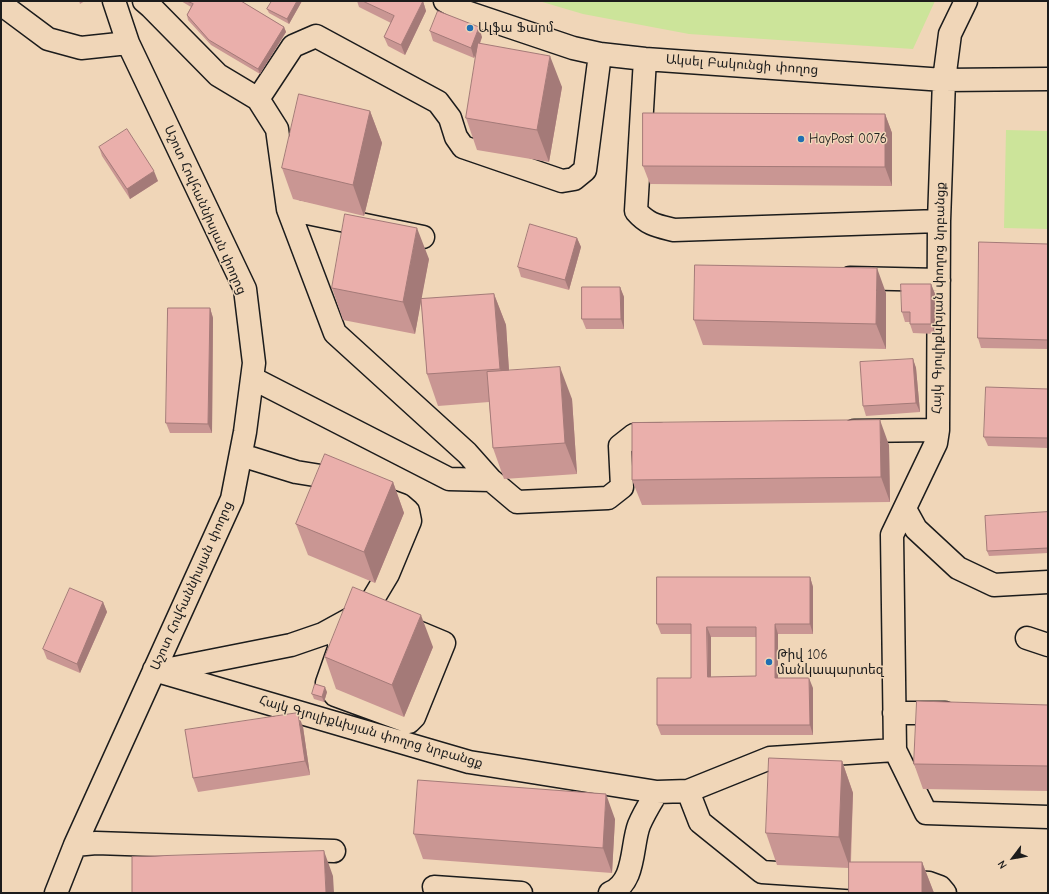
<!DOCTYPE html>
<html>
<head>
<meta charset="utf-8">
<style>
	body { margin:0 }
	#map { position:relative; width:1049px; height:894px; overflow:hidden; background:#f0d6b8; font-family:"Comic Neue",sans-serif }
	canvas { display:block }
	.frame { position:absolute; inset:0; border:2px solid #1c1c1c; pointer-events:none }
	.north { position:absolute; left:993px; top:838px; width:40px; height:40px; -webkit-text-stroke:3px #f0d6b8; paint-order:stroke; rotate:238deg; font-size:11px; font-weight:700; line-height:16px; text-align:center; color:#1c1c1c }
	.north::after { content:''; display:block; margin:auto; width:14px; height:18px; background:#1c1c1c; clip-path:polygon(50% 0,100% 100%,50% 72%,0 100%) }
</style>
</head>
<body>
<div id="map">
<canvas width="1049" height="894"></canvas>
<div class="frame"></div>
<div class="north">N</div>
</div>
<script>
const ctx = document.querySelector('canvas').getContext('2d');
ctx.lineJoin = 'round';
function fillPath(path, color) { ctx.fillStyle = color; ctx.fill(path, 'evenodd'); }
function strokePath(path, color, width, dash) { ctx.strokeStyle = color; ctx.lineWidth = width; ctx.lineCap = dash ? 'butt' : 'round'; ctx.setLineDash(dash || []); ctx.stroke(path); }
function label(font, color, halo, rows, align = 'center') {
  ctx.font = font + ' "Comic Neue","Noto Sans Armenian",sans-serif'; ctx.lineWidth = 3; ctx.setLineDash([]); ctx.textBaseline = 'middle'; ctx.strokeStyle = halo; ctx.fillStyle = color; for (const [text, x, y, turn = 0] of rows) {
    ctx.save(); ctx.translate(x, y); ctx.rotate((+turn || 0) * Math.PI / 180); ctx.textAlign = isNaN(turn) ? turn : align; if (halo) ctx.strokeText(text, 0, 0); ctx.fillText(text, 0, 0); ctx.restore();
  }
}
const green = new Path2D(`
	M 539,1 L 935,1 L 913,49 L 689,34 L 583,14 Z
	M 1006,130 L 1048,131 L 1048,229 L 1004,228 Z`);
const minor = new Path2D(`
	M 144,1 L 151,7 L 218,75 L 258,99 L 277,129 L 288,209 L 335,333 L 467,453 L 491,480 L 517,502 L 608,498 L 622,487 L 620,446 L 634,435 L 660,435
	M 445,1 L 463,11 L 573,48 L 600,54 L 645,59 L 944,80 L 1048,79
	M 1,4 L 48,39 L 81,48 L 128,43
	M 645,59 L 636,211 C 648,225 658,226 674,230 L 939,221
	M 258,99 L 293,46 L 316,36 L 438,102 L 450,118 L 456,137 L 463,147 L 562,181 L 574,179 L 585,170 L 600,54
	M 288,209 L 423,237
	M 850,278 L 939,280
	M 252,378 L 449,479 L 491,480
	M 854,431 L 938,430
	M 241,455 L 296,472 L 327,477 L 344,483
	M 905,509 L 916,529 L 958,568 L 994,585 L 1048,582
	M 1027,638 L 1048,645
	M 339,644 L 340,646 L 327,683 L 335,695 L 409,722 L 414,717 L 444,643 L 401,625
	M 154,670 L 469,762 L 657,792 L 688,791 L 770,758 L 895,750 L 926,813 L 1048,817
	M 162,670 L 170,669 L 291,645 L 323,634 L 354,617 L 373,599 L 388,574 L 410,521 L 408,511 L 401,505 L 374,495
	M 894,713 L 945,713
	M 895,750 L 892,535 L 936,443 L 938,430 L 939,221 L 944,80 L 950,34 L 966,1
	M 688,791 L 700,822 L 762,872 L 929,883 L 940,887 L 945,893
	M 75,845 L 96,843 L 334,851
	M 434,887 L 521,893
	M 56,893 L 75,845 L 232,499 L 245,432 L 254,363 L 245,289 L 128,43 L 114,1
	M 610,893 C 636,882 631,846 639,825 C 644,813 651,802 657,792`);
const wall = new Path2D(`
	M 79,1 L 85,1 L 80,4 Z
	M 181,1 L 241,1 L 284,27 L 286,32 L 260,74 L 211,45 L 188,20 L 187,15 L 191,7 Z
	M 302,1 L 289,24 L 269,13 L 267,9 Z
	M 357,1 L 423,1 L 426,11 L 405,55 L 388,46 L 384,37 L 391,23 L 359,7 Z
	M 430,31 L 482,37 L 480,44 L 562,87 L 549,162 L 477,150 L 466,118 L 477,52 L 474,58 L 433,41 Z
	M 370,111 L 382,143 L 364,216 L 293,199 L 282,168 Z
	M 885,114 L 892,133 L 892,186 L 650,184 L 643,166 Z
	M 99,147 L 158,181 L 130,199 L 102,156 Z
	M 577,238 L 581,247 L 569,290 L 521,277 L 518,267 Z
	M 1048,244 L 1048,349 L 981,348 L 978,338 Z
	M 429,259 L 421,299 L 494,294 L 506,325 L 509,371 L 572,399 L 577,474 L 504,479 L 493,448 L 489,402 L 438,406 L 427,374 L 421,300 L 415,334 L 343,320 L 332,288 Z
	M 931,284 L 935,294 L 935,334 L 913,333 L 910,324 L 910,322 L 905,322 L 902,312 Z
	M 620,287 L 624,297 L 624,329 L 586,329 L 582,319 Z
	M 886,293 L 886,349 L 703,345 L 694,320 Z
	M 210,308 L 213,318 L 212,433 L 170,433 L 166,423 Z
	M 913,359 L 916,368 L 920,412 L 866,416 L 863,406 Z
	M 1048,389 L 1048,448 L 988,446 L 984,437 Z
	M 889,445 L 890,502 L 642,505 L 632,480 Z
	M 393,482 L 404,513 L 375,583 L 308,555 L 296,524 Z
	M 1048,512 L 1048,553 L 989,556 L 987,551 Z
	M 810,577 L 813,587 L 813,634 L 778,634 L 778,678 L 813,688 L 813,735 L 661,735 L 657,725 L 691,678 L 691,634 L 661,634 L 657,624 ZM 711,637 L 756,637 L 756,676 L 711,677 Z
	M 103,602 L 107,612 L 80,673 L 47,659 L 43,649 Z
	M 433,647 L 404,717 L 336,689 L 325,657 Z
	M 327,692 L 324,702 L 314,699 L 312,694 Z
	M 1048,705 L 1048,791 L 923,789 L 914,764 Z
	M 303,727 L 310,775 L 198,792 L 193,778 Z
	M 842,761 L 853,793 L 851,862 L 922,862 L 934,893 L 849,893 L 849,868 L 777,865 L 766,833 Z
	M 615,819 L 612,873 L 423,859 L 414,834 Z`);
const shadedWall = new Path2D(`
	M 297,1 L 302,1 L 289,24 L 287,19 Z
	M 423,1 L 426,11 L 405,55 L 401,45 Z
	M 284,27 L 286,32 L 260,74 L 258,69 Z
	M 479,27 L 482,37 L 474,58 L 471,48 Z
	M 550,56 L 562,87 L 549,162 L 537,130 Z
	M 370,111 L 382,143 L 364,216 L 353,185 Z
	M 885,114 L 892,133 L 892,186 L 885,167 Z
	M 154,171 L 158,181 L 130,199 L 127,189 Z
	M 417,228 L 429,259 L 415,334 L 403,302 Z
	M 577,238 L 581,247 L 569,290 L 565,280 Z
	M 877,268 L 886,293 L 886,349 L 876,324 Z
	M 931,284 L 935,294 L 935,334 L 931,324 Z
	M 620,287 L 624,297 L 624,329 L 621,319 Z
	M 494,294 L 506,325 L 511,401 L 500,369 Z
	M 210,308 L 213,318 L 212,433 L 208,424 Z
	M 913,359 L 916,368 L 920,412 L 916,403 Z
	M 560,367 L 572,399 L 577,474 L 565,443 Z
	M 880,420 L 889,445 L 890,502 L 881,477 Z
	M 393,482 L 404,513 L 375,583 L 364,552 Z
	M 810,577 L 813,587 L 813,634 L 810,624 Z
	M 103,602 L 107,612 L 80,673 L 77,664 Z
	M 421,615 L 433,647 L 404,717 L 392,685 Z
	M 775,624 L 778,634 L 778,688 L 775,678 Z
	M 707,627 L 711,637 L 711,686 L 708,677 Z
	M 809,678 L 813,688 L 813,735 L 810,725 Z
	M 325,687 L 327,692 L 324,702 L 322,697 Z
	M 298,713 L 303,727 L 310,775 L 305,761 Z
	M 842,761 L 853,793 L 850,868 L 839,837 Z
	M 606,794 L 615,819 L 612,873 L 603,848 Z
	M 324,851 L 333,876 L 334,893 L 326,893 Z
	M 922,862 L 934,893 L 922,893 Z`);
const building = new Path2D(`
	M 187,1 L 241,1 L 284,27 L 258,69 L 209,40 L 187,15 L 193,4 Z
	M 272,1 L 297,1 L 287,19 L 267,9 Z
	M 363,1 L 423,1 L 401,45 L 384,37 L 394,16 Z
	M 438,11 L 479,27 L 471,48 L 430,31 Z
	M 478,43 L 550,56 L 537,130 L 466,118 Z
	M 299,94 L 370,111 L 353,185 L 282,168 Z
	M 643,113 L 885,114 L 885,167 L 643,166 Z
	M 127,129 L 154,171 L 127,189 L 99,147 Z
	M 345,214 L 417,228 L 403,302 L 332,288 Z
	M 530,224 L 577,238 L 565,280 L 518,267 Z
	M 979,242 L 1048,244 L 1048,340 L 978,338 Z
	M 695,265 L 877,268 L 876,324 L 694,320 Z
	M 901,284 L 931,284 L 931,324 L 910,324 L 910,312 L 902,312 Z
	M 582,287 L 620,287 L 621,319 L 582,319 Z
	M 494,294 L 500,369 L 427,374 L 421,299 Z
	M 168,308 L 210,308 L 208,424 L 166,423 Z
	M 913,359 L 916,403 L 863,406 L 860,362 Z
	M 560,367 L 565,443 L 493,448 L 487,372 Z
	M 986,387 L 1048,389 L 1048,438 L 984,437 Z
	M 880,420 L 881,477 L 632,480 L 632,423 Z
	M 325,454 L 393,482 L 364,552 L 296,524 Z
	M 1048,512 L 1048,548 L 987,551 L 985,516 Z
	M 657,577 L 810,577 L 810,624 L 775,624 L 775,678 L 809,678 L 810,725 L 657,725 L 657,678 L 691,678 L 691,624 L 657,624 ZM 707,627 L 756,627 L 756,676 L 708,677 Z
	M 353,587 L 421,615 L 392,685 L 325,657 Z
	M 70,588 L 103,602 L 77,664 L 43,649 Z
	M 315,684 L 325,687 L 322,697 L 312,694 Z
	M 917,701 L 1048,705 L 1048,766 L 914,764 Z
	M 298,713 L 305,761 L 193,778 L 185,730 Z
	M 769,758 L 842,761 L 839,837 L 766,833 Z
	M 418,780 L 606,794 L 603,848 L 414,834 Z
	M 324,851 L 326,893 L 132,893 L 132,857 Z
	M 849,862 L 922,862 L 922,893 L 849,893 Z`);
const markers = [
	[470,28,4,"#1f6fb2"],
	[801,139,4,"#1f6fb2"],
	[769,662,4,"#1f6fb2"]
];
const poiNames = [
	["Ալֆա Ֆարմ",478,28],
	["HayPost 0076",809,139],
	["Թիվ 106",777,655],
	["մանկապարտեզ",777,670]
];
const streetNames = [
	["Ակսել Բակունցի փողոց",742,65,4],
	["Աշոտ Հովհաննիսյան փողոց",205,210,66],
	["Հայկ Գյուլիքևխյան փողոց նրբանցք",939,298,-89],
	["Աշոտ Հովհաննիսյան փողոց",192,586,-66],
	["Հայկ Գյուլիքևխյան փողոց նրբանցք",371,732,16]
];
fillPath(green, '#cce49a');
strokePath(minor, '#1c1c1c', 25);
strokePath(minor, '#f0d6b8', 22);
fillPath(wall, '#c99693');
fillPath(shadedWall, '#a47a78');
fillPath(building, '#eaafab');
strokePath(building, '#a47a78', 1);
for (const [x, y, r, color] of markers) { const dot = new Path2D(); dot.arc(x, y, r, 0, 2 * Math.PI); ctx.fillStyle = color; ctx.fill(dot); strokePath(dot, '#f0d6b8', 1.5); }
label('13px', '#1c1c1c', '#f0d6b8', poiNames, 'left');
label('13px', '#1c1c1c', '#f0d6b8', streetNames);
</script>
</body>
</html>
